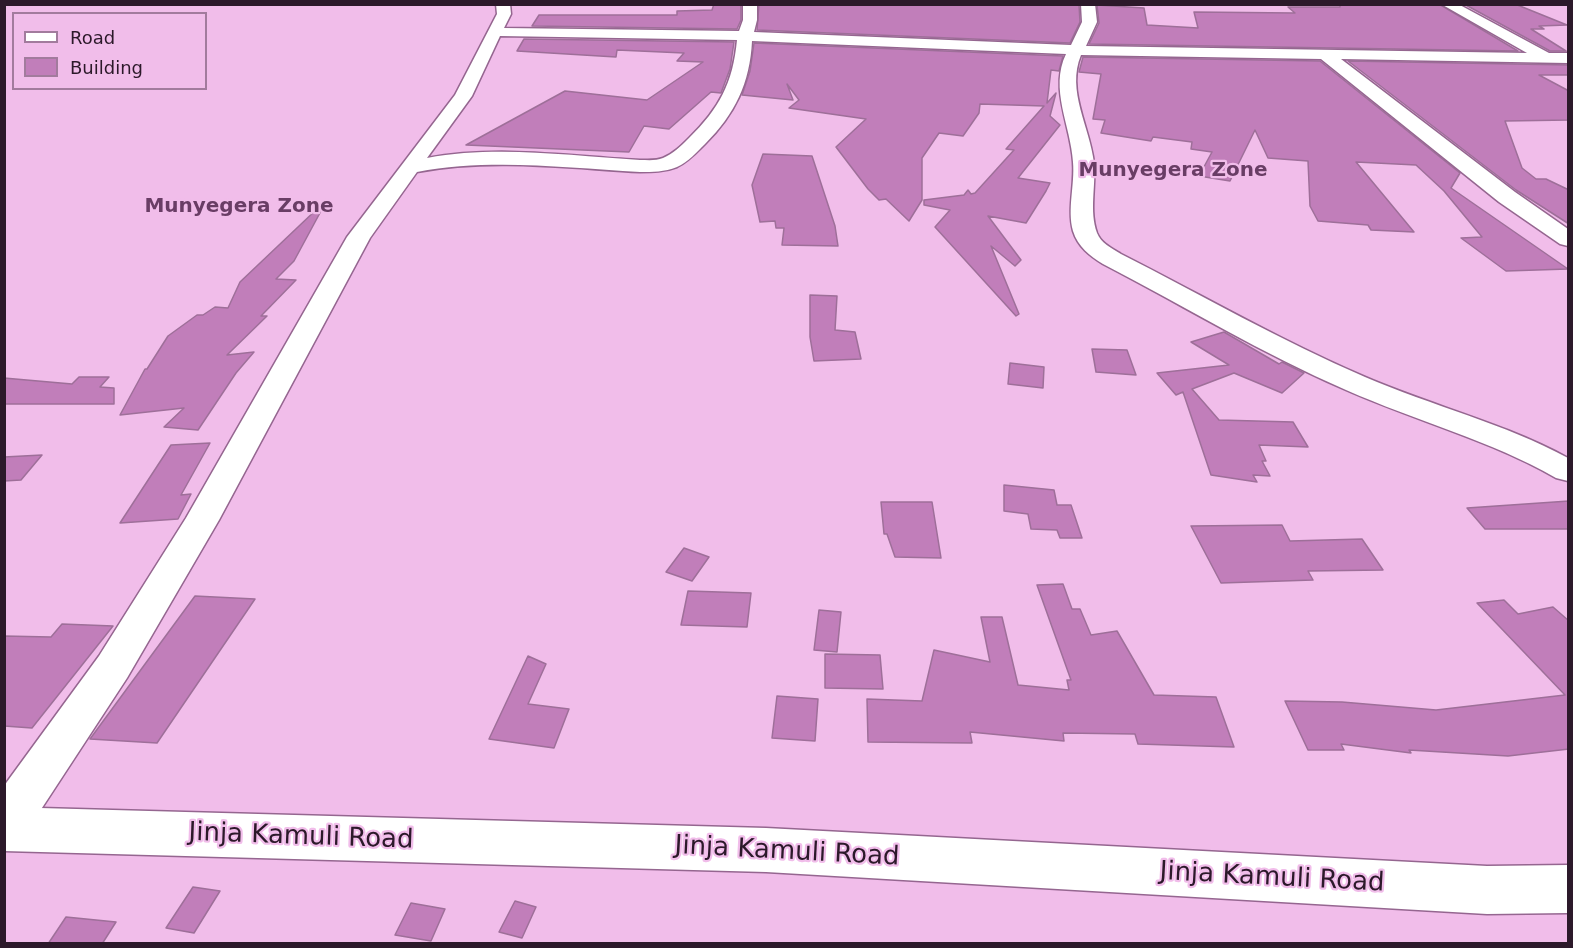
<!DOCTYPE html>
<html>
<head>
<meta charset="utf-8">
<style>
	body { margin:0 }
	#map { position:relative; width:1573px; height:948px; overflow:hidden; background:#f1bdea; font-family:"DejaVu Sans",sans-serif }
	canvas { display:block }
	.frame { position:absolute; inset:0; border:6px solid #2c192a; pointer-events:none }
	.legend { position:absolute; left:12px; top:12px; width:195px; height:78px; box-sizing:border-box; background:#f1bdea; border:2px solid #a27b9d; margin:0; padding:8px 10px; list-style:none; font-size:18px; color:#2c192a }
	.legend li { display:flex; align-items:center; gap:12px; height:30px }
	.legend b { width:30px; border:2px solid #a27b9d }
</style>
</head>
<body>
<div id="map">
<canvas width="1573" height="948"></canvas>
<div class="frame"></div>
<ul class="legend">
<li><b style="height:8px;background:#fff"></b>Road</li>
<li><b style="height:16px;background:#c17eba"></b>Building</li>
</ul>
</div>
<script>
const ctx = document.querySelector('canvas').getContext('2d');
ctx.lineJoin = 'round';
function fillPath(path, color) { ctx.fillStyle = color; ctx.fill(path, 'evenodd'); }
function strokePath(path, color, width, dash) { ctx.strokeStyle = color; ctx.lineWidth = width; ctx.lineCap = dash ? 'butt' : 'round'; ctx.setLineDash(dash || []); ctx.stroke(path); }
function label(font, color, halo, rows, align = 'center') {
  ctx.font = font + ' "DejaVu Sans",sans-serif'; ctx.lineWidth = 4.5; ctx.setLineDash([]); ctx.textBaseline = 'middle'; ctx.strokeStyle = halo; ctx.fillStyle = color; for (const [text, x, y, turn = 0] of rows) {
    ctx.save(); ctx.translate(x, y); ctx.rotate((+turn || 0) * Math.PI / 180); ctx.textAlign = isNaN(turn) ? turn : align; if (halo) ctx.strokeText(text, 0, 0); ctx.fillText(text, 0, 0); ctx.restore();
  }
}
const building = new Path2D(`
	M 714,4 L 741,4 L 741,20 L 737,29 L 532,26 L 539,15 L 677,15 L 677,11 L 712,10 Z
	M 759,4 L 1079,5 L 1080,22 L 1070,43 L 757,30 Z
	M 1340,4 L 1439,4 L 1518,51 L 1089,44 L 1099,23 L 1097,5 L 1144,8 L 1147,25 L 1198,28 L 1194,12 L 1295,13 L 1288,7 L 1340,7 Z
	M 1464,4 L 1515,4 L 1567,25 L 1539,26 L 1544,29 L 1531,29 L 1566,51 L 1550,51 Z
	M 524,39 L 734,42 L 730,69 L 721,93 L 711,92 L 669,129 L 644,126 L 629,152 L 466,145 L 565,91 L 647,100 L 703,62 L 677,61 L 684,53 L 617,50 L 616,57 L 517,51 Z
	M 754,43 L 1063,56 L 1059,71 L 1051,70 L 1047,103 L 1056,93 L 1050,116 L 1060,125 L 1018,178 L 1050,183 L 1046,191 L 1026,223 L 988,216 L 1021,260 L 1015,266 L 991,246 L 1019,314 L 1016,316 L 935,227 L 950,210 L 924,205 L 924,200 L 964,195 L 968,190 L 971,194 L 975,193 L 1014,150 L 1006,149 L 1044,106 L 980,104 L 979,113 L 963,136 L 939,133 L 922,158 L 922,200 L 909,221 L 886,199 L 879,200 L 868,189 L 836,147 L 866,119 L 789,108 L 799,100 L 787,84 L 793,100 L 742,95 L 750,71 Z
	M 1083,57 L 1320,61 L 1460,173 L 1451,188 L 1568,269 L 1506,271 L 1461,238 L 1482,237 L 1444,191 L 1416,165 L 1356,162 L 1414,232 L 1371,230 L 1368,225 L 1318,221 L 1310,206 L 1308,161 L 1268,158 L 1255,130 L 1230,181 L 1199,176 L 1212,152 L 1191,149 L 1192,142 L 1153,137 L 1151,141 L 1101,133 L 1105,120 L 1093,119 L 1101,74 L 1079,72 Z
	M 1348,61 L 1569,65 L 1569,75 L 1539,75 L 1569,91 L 1569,120 L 1505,121 L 1522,168 L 1536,179 L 1546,179 L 1569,190 L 1569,224 L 1516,190 Z
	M 763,154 L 812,156 L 835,226 L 838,246 L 782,245 L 784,228 L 776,228 L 775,221 L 760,222 L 752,185 Z
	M 318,208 L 321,211 L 294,261 L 276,279 L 296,280 L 261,316 L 267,316 L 227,355 L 254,352 L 236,373 L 198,430 L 164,427 L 184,408 L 120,415 L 145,369 L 147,369 L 168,336 L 197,315 L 203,315 L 215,307 L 228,308 L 240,282 Z
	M 810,295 L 837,296 L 835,330 L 855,332 L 861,359 L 814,361 L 810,337 Z
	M 1224,332 L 1279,364 L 1282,362 L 1304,373 L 1282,393 L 1234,373 L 1192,389 L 1219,420 L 1293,422 L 1308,447 L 1259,445 L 1266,461 L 1262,461 L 1270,476 L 1253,475 L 1257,482 L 1211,475 L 1183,392 L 1176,395 L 1157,373 L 1229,365 L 1191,342 Z
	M 1092,349 L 1127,350 L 1136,375 L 1096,372 Z
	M 1010,363 L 1044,367 L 1043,388 L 1008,384 Z
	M 79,377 L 109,377 L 100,387 L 114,388 L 114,404 L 4,404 L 4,378 L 72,384 Z
	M 210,443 L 181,495 L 191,494 L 178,519 L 120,523 L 171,445 Z
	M 42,455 L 21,480 L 4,481 L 4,457 Z
	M 1004,485 L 1054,490 L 1057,505 L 1071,505 L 1082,538 L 1060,538 L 1057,530 L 1031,529 L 1028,514 L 1004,511 Z
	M 1569,501 L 1569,529 L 1485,529 L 1467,508 Z
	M 881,502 L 932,502 L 941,558 L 895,557 L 887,534 L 884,534 Z
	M 1282,525 L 1290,541 L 1362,539 L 1383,570 L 1308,571 L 1313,580 L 1221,583 L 1191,526 Z
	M 684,548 L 709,557 L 692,581 L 666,572 Z
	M 1063,584 L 1072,609 L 1080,609 L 1091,635 L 1117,631 L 1154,695 L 1216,697 L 1234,747 L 1138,744 L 1135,734 L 1063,733 L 1064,741 L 970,732 L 972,743 L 868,742 L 867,699 L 922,701 L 934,650 L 990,662 L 981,617 L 1002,617 L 1018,685 L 1069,690 L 1067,680 L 1071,680 L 1037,585 Z
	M 688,591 L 751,593 L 747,627 L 681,625 Z
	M 195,596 L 255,599 L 157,743 L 90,739 Z
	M 1504,600 L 1518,614 L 1553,607 L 1569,621 L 1569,749 L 1508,756 L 1409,750 L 1411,753 L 1341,744 L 1344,750 L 1308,750 L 1285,701 L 1342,702 L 1436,710 L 1565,695 L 1477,603 Z
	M 819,610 L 841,612 L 837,652 L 814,650 Z
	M 62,624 L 113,626 L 32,728 L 4,726 L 4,636 L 51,637 Z
	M 825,654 L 880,655 L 883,689 L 825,688 Z
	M 528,656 L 546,664 L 528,704 L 569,709 L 554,748 L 489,739 Z
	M 777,696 L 818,699 L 815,741 L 772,738 Z
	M 193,887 L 220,891 L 194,933 L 166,928 Z
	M 515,901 L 536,907 L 522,938 L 499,932 Z
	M 411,903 L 445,909 L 431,941 L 395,935 Z
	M 66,917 L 116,922 L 102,944 L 48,944 Z`);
const minor = new Path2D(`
	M 496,4 L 510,4 L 511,14 L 504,28 L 739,31 L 743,20 L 743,4 L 757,4 L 757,20 L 754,32 L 1071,45 L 1082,22 L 1081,4 L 1095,4 L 1097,22 L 1086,46 L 1527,53 L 1441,4 L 1458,4 L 1549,53 L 1568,53 L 1568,63 L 1341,59 L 1515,192 L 1568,229 L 1568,246 L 1560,244 L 1499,202 L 1321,59 L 1081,55 C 1066,91 1090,127 1094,163 C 1096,186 1089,211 1097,233 C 1101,243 1111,248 1121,254 C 1202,295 1281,341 1365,377 C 1432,406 1504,423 1568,458 L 1568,481 L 1556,478 C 1490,440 1416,421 1346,390 C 1263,354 1184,306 1103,264 C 1090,256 1078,247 1073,231 C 1067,209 1075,185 1073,162 C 1071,126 1049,89 1066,54 L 752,41 C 750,83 735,114 705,144 C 697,152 688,162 677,167 C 664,172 653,172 640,172 C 566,168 491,158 417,172 L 370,238 L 219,520 L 127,678 L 21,840 L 4,846 L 4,786 L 99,656 L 186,518 L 347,237 L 455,95 L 497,14 ZM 500,36 L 737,40 C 733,83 719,109 689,138 C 681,146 673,154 663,158 C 656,161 648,160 640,160 C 570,156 497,145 427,158 L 472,96 Z`);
const major = new Path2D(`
	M 4,807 L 766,828 L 1487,866 L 1568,865 L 1568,913 L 1487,914 L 766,872 L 4,851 Z`);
const farQuarternames = [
	["Munyegera Zone",1173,171],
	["Munyegera Zone",239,207]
];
const nearStreetnames = [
	["Jinja Kamuli Road",301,837,2],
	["Jinja Kamuli Road",787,852,3],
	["Jinja Kamuli Road",1272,878,3]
];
fillPath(building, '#c17eba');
strokePath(building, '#9e6f99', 1.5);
strokePath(minor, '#956690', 3);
strokePath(major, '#956690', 3);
fillPath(minor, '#fff');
fillPath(major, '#fff');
label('bold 20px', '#693d65', '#f1bdea', farQuarternames);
label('26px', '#2c192a', '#f1bdea', nearStreetnames);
</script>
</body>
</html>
